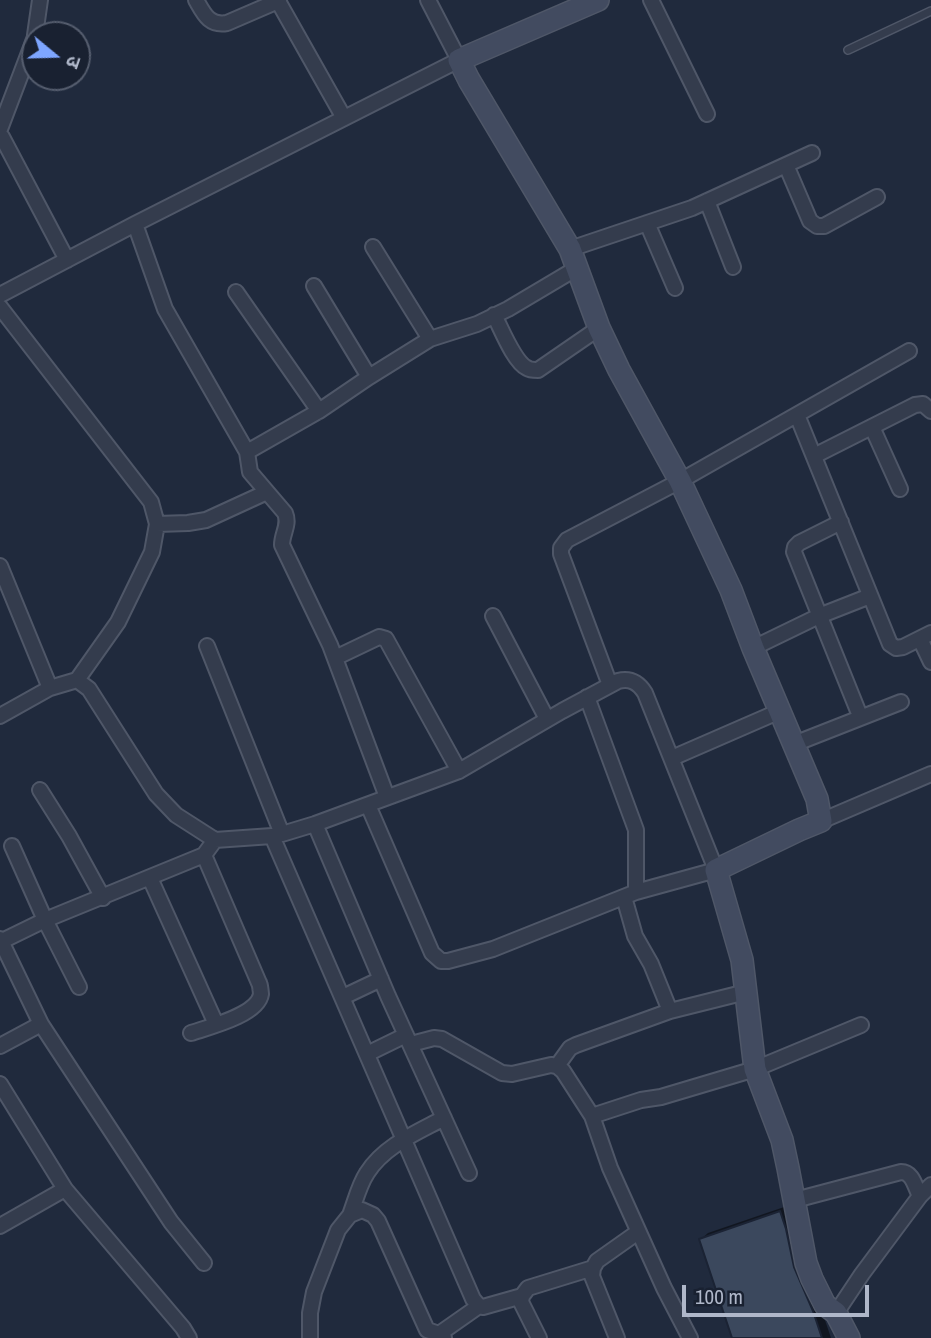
<!DOCTYPE html>
<html>
<head>
<meta charset="utf-8">
<style>
	body { margin:0 }
	#map { position:relative; width:931px; height:1338px; overflow:hidden; background:#202a3d; font-family:"Archivo Narrow","Noto Sans Devanagari",sans-serif }
	canvas { display:block }
	.north { position:absolute; left:21px; top:21px; width:70px; height:70px; box-sizing:border-box; background:#192131; border:2px solid #555d6e; border-radius:50%; rotate:109deg; font-size:19px; font-weight:700; line-height:28px; text-align:center; color:#afb7c9 }
	.north::after { content:''; display:block; margin:auto; width:24px; height:32px; background:#7ea6ff; clip-path:polygon(50% 0,100% 100%,50% 72%,0 100%) }
	.scale { position:absolute; left:682px; top:1285px; width:187px; height:32px; box-sizing:border-box; border:4px solid #afb7c9; border-top:0; padding-left:9px; font-size:21px; line-height:24px; white-space:nowrap; color:#afb7c9; -webkit-text-stroke:5px #192131; paint-order:stroke }
</style>
</head>
<body>
<div id="map">
<canvas width="931" height="1338"></canvas>
<div class="north">उ</div>
<div class="scale">100 m</div>
</div>
<script>
const ctx = document.querySelector('canvas').getContext('2d');
ctx.lineJoin = 'round';
function fillPath(path, color) { ctx.fillStyle = color; ctx.fill(path, 'evenodd'); }
function strokePath(path, color, width, dash) { ctx.strokeStyle = color; ctx.lineWidth = width; ctx.lineCap = dash ? 'butt' : 'round'; ctx.setLineDash(dash || []); ctx.stroke(path); }
const shadow = new Path2D(`
	M 787,1206 L 831,1338 L 733,1338 L 701,1239 L 708,1233 Z`);
const building = new Path2D(`
	M 780,1211 L 786,1229 L 794,1267 L 813,1311 L 822,1338 L 732,1338 L 699,1239 Z`);
const lane = new Path2D(`
	M 848,50 L 931,11`);
const street = new Path2D(`
	M 196,0 C 204,14 209,26 227,23 L 278,1
	M 279,0 L 278,1 L 344,118
	M 651,0 L 707,114
	M 35,35 L 40,0
	M 0,129 L 35,37
	M 0,139 L 2,137 L 67,260
	M 786,165 L 810,221 L 817,226 L 824,226 L 877,197
	M 707,201 L 733,267
	M 647,223 L 675,288
	M 135,224 L 165,309 L 247,452 L 319,411 L 369,377 L 430,339 L 477,324 L 508,309 L 577,268
	M 373,247 L 430,339
	M 570,249 L 692,208 L 812,153
	M 314,286 L 369,377
	M 236,292 L 319,411
	M 0,295 L 135,224 L 459,60 L 428,0
	M 0,307 L 151,502 L 157,524 L 152,552 L 118,622 L 77,680
	M 494,315 C 501,328 514,362 527,368 C 530,370 535,370 538,370 L 599,328
	M 797,415 L 890,644 L 896,648 L 903,647 L 931,633
	M 872,427 L 900,489
	M 247,452 L 250,472 L 285,513 C 290,525 282,533 282,545 L 330,645 L 387,797
	M 814,456 L 915,405 L 923,404 L 931,411
	M 841,522 L 799,543 L 795,547 L 794,552 L 860,716
	M 157,524 L 188,523 L 206,520 L 267,492
	M 0,566 L 50,688
	M 493,616 L 547,719
	M 920,639 L 931,662
	M 207,646 L 282,834
	M 753,648 L 819,616 L 870,596
	M 335,658 L 379,637 L 386,639 L 459,771
	M 610,685 L 561,554 L 561,548 L 567,540 L 680,481 L 909,351
	M 587,697 L 636,830 L 636,892
	M 0,716 L 50,688 L 77,680 L 89,689 L 156,794 L 176,815 L 215,840 L 272,836 L 282,834 L 315,824 L 459,771 L 562,711 L 618,681 C 630,678 638,682 645,693 L 716,870 L 636,892 L 493,949 L 448,961 L 441,961 L 432,953 L 368,805
	M 794,744 L 901,702
	M 672,758 L 780,711
	M 40,790 L 69,836 L 103,898
	M 821,821 L 931,774
	M 315,824 L 388,996 L 469,1173
	M 272,836 C 340,990 405,1145 473,1299 L 479,1306 L 483,1307 L 522,1296
	M 12,846 L 45,920 L 79,987
	M 150,878 L 216,1024
	M 624,897 L 635,936 L 651,964 L 670,1011
	M 0,939 L 41,1024 L 171,1222 L 204,1263
	M 0,942 L 45,920 L 204,855
	M 343,997 L 381,979
	M 191,1033 C 209,1027 258,1015 261,994 C 261,994 260,983 259,983 L 204,855 L 215,840
	M 411,1044 L 434,1038 L 442,1039 L 502,1073 L 512,1074 L 551,1065 L 557,1066 L 563,1071 L 592,1116 L 610,1168 L 664,1288 L 690,1338
	M 0,1046 L 41,1024
	M 367,1054 L 406,1035
	M 557,1066 L 570,1048 L 576,1045 L 670,1011 L 746,992
	M 0,1084 L 65,1189 L 183,1328 L 189,1338
	M 592,1116 L 641,1100 L 661,1097 L 755,1069 L 861,1025
	M 795,1200 L 901,1172 C 913,1172 915,1187 920,1196
	M 350,1215 C 355,1202 359,1185 367,1173 C 384,1146 416,1133 444,1118
	M 0,1226 L 65,1189
	M 836,1313 L 862,1274 L 920,1196 L 931,1185
	M 439,1334 L 479,1306
	M 310,1338 L 310,1313 L 314,1292 L 338,1230 L 350,1215 L 362,1210 L 373,1215 L 378,1221 L 427,1330 L 439,1334 L 444,1338
	M 539,1338 L 521,1302 L 522,1296 L 528,1288 L 593,1268
	M 617,1338 L 592,1276 L 593,1268 L 597,1261 L 638,1232`);
const secondary = new Path2D(`
	M 598,0 L 459,60 L 469,80 L 570,249 L 599,328 L 619,370 L 680,481 L 731,590 L 753,648 L 817,799 L 821,821 L 799,830 L 716,870 L 742,960 L 755,1069 L 782,1140 L 788,1168 L 806,1263 L 812,1279 L 825,1305 L 836,1313 L 849,1338`);
fillPath(shadow, '#0007');
fillPath(building, '#3b485d');
strokePath(building, '#1b2334', 2);
strokePath(lane, '#4f5768', 10);
strokePath(street, '#4f5768', 18);
strokePath(secondary, '#4f5768', 24);
strokePath(lane, '#343c4d', 7);
strokePath(street, '#343c4d', 14);
strokePath(secondary, '#424b60', 21);
</script>
</body>
</html>
